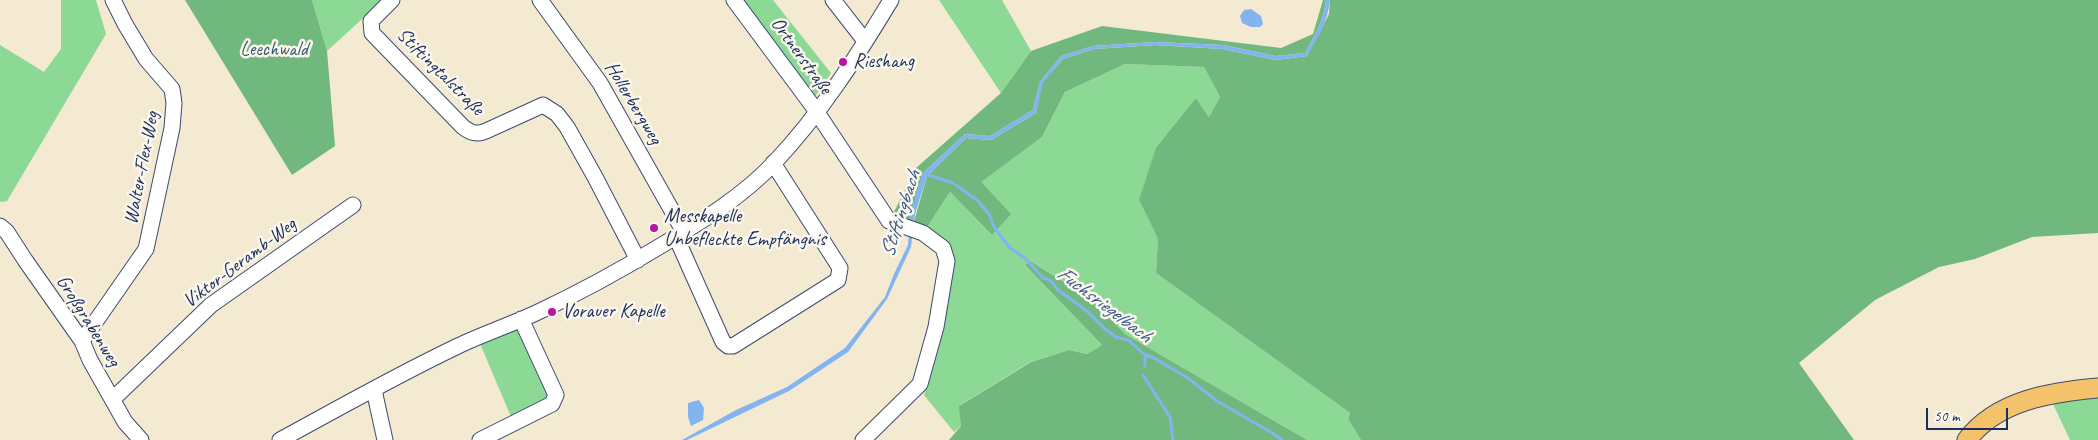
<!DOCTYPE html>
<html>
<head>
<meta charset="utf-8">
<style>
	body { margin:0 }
	#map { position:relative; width:2098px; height:440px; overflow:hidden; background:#f4e9d1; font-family:Caveat,sans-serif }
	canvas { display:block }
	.scale { position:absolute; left:1926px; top:408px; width:82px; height:22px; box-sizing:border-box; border:2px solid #1b2f5e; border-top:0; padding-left:6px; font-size:15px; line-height:18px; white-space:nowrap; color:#1b2f5e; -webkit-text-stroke:4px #fbf7ec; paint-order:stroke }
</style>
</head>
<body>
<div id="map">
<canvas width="2098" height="440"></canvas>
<div class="scale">50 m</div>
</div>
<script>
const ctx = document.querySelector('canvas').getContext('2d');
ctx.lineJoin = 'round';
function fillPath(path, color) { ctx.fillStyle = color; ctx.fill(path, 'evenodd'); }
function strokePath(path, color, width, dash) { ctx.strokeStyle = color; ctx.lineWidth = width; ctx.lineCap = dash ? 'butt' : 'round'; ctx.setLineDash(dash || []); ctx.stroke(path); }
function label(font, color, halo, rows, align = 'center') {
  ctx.font = font + ' Caveat,sans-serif'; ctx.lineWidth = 5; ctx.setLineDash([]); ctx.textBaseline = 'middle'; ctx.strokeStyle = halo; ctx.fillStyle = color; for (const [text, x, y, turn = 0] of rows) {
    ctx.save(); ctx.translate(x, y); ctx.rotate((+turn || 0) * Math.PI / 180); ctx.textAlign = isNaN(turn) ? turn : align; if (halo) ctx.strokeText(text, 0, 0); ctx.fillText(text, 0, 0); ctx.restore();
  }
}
const green = new Path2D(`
	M 61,0 L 96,0 L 106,34 L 7,201 L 0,202 L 0,45 L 44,72 L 61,49 Z
	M 312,0 L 383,0 L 327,51 Z
	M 743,0 L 773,0 L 831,73 L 814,98 Z
	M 939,0 L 1002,0 L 1031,51 L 1001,93 Z
	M 1125,64 L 1204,67 L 1220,97 L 1209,117 L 1196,98 L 1139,200 L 1158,239 L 1156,273 L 1350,413 L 1348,419 L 1361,440 L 1307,440 L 1125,334 L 1091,297 L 1030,261 L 1025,265 L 1102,345 L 1087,354 L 1069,350 L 1030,362 L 960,405 L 961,426 L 954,432 L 924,395 L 947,261 L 923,233 L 950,192 L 992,235 L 980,182 L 1042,137 L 1065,92 Z
	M 514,329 L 521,330 L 550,398 L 512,419 L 481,346 L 483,342 Z
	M 2098,395 L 2098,440 L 2070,440 L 2053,404 Z`);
const forest = new Path2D(`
	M 185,0 L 312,0 L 327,51 L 335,146 L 292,175 Z
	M 1323,0 L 1326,0 C 1324,19 1315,36 1305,53 L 1276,56 L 1223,45 L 1155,42 L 1093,46 L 1061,56 L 1040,82 L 1033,110 L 990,136 L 965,134 L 923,173 L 910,223 L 894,212 L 916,168 L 1001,93 L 1031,51 L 1102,26 L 1281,48 L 1313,34 Z
	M 1330,0 L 2098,0 L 2098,233 L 2032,237 L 1975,259 L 1939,267 L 1875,300 L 1799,363 L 1854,440 L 1361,440 L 1348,419 L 1350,413 L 1156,273 L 1158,239 L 1139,200 L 1156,148 L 1196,98 L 1209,117 L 1220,97 L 1204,67 L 1125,64 L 1065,92 L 1042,137 L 981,182 L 1011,214 L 992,235 L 950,192 L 923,233 L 913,225 L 927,176 L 966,138 L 991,140 L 1036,113 L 1042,83 L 1063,59 L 1094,49 L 1155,45 L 1222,49 L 1276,60 L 1307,56 L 1329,14 Z
	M 1030,261 L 1091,298 L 1125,334 L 1307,440 L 949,440 L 961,426 L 959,406 L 1031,362 L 1069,350 L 1087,354 L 1102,345 L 1025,265 Z`);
const water = new Path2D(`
	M 1326,0 L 1330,0 C 1328,21 1318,38 1307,56 L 1276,60 L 1222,49 L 1155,45 L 1094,49 L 1063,59 L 1043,83 L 1036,113 L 991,140 L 966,138 L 927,176 L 915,214 L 911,247 L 887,299 L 848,352 L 789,391 L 687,440 L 682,440 L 736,410 L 787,387 L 845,348 L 885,297 L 894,274 L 908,245 L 910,213 L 923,173 L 965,134 L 990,136 L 1033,110 L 1040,82 L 1061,56 L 1093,46 L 1155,42 L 1223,45 L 1276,56 L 1305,53 C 1315,36 1324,19 1326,0 Z
	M 1251,9 L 1261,16 L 1263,24 L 1260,27 L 1251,27 L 1242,23 L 1240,16 L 1244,10 Z
	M 699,400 L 704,408 L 703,420 L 691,426 L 688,417 L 688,403 Z`);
const stream = new Path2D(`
	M 925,174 L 953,183
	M 956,185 L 978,201 L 989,214 L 994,227 L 1010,248 L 1026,259 L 1043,278 L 1050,280 L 1058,290 L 1088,312 L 1105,329 L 1116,337 L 1128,340 L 1145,355 L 1152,357 L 1188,378 L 1217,401 L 1274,434 L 1282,440
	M 1145,355 L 1145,366
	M 1143,375 L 1170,417 L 1173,440`);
const minor = new Path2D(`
	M 392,0 L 371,21 L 372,33 L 463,127 C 471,133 477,135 486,131 L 543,105 L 557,114 L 567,127 L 595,177 L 638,260
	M 540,0 L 600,83 L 684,232
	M 734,0 L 812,105 L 889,221 L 923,233 L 943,248 L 947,261 L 936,327 L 920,384 L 863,440
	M 833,0 L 865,41
	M 0,226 L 7,232 L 25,260 L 82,341 L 90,360 L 125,422 L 141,440
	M 676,237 L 723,342 L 728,346 L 733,346 L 838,280 L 840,268 L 773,163
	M 82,341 L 146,249 L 172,128 L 174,103 L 172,89 L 146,59 L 125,24 L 113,0
	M 374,390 L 385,440
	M 113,399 L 211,305 L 353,205
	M 280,440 C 339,408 397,375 458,346 C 483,334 510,325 536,313 C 579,293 621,270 662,245 C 702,221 742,197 774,163 C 821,113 856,58 891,0
	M 480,440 L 552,404 L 556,395 L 521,319`);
const major = new Path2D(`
	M 1967,440 C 1997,400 2052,392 2098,388`);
const markers = [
	[843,62,5,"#b5179e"],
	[654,228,5,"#b5179e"],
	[552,312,5,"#b5179e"]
];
const parkNames = [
	["Leechwald",274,50]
];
const streetNames = [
	["Ortnerstraße",801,56,54],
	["Stiftingtalstraße",440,72,45],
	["Hollerbergweg",633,103,59],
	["Walter-Flex-Weg",142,168,-79],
	["Viktor-Geramb-Weg",240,263,-37],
	["Großgrabenweg",88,321,58]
];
const poiNames = [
	["Rieshang",853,62],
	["Messkapelle",664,217],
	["Unbefleckte Empfängnis",664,240],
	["Vorauer Kapelle",562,312]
];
const waterNames = [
	["Stiftingbach",901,214,-72],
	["Fuchsriegelbach",1104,305,37]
];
fillPath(green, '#8cd895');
fillPath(forest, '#71b87e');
fillPath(water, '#84b4f0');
strokePath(stream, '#84b4f0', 3);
strokePath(minor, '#3c4b6f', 17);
strokePath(major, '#3c4b6f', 21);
strokePath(minor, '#fff', 15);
strokePath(major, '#f3c26a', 19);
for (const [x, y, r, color] of markers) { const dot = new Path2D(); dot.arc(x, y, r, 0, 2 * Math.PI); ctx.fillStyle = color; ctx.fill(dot); strokePath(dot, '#fbf7ec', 2); }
label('20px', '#37596c', '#fbf7ec', parkNames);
label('20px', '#1b2f5e', '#fbf7ec', streetNames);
label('20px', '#1b2f5e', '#fbf7ec', poiNames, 'left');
label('italic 21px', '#3a578a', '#fbf7ec', waterNames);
</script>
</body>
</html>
